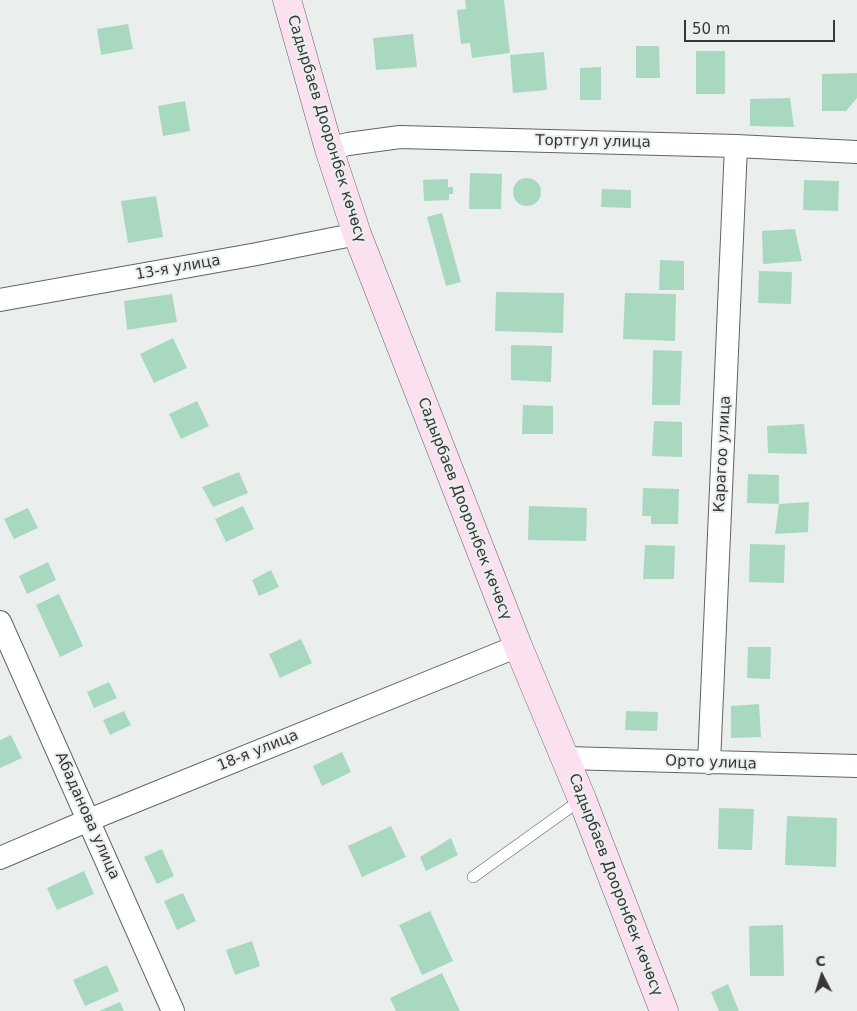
<!DOCTYPE html>
<html>
<head>
<meta charset="utf-8">
<style>
	body { margin:0 }
	#map { position:relative; width:857px; height:1011px; overflow:hidden; background:#eaefed; font-family:"DejaVu Sans",sans-serif }
	canvas { display:block }
	.north { position:absolute; left:797px; top:951px; width:50px; height:50px; -webkit-text-stroke:4px #eaefed; paint-order:stroke; rotate:355deg; font-size:14px; font-weight:700; line-height:20px; text-align:center; color:#363837 }
	.north::after { content:''; display:block; margin:auto; width:18px; height:22px; background:#363837; clip-path:polygon(50% 0,100% 100%,50% 72%,0 100%) }
	.scale { position:absolute; left:684px; top:20px; width:151px; height:22px; box-sizing:border-box; border:2px solid #363837; border-top:0; padding-left:6px; font-size:15px; line-height:18px; white-space:nowrap; color:#363837; -webkit-text-stroke:4px #eaefed; paint-order:stroke }
</style>
</head>
<body>
<div id="map">
<canvas width="857" height="1011"></canvas>
<div class="north">С</div>
<div class="scale">50 m</div>
</div>
<script>
const ctx = document.querySelector('canvas').getContext('2d');
ctx.lineJoin = 'round';
function fillPath(path, color) { ctx.fillStyle = color; ctx.fill(path, 'evenodd'); }
function strokePath(path, color, width, dash) { ctx.strokeStyle = color; ctx.lineWidth = width; ctx.lineCap = dash ? 'butt' : 'round'; ctx.setLineDash(dash || []); ctx.stroke(path); }
function label(font, color, halo, rows, align = 'center') {
  ctx.font = font + ' "DejaVu Sans",sans-serif'; ctx.lineWidth = 4; ctx.setLineDash([]); ctx.textBaseline = 'middle'; ctx.strokeStyle = halo; ctx.fillStyle = color; for (const [text, x, y, turn = 0] of rows) {
    ctx.save(); ctx.translate(x, y); ctx.rotate((+turn || 0) * Math.PI / 180); ctx.textAlign = isNaN(turn) ? turn : align; if (halo) ctx.strokeText(text, 0, 0); ctx.fillText(text, 0, 0); ctx.restore();
  }
}
const building = new Path2D(`
	M 465,0 L 504,0 L 510,53 L 472,58 L 470,43 L 461,44 L 457,10 L 466,9 Z
	M 128,24 L 133,49 L 101,55 L 97,29 Z
	M 413,34 L 417,67 L 376,70 L 373,38 Z
	M 636,46 L 659,46 L 660,78 L 636,78 Z
	M 696,51 L 725,51 L 725,94 L 696,94 Z
	M 544,52 L 547,90 L 513,93 L 510,55 Z
	M 601,67 L 601,100 L 580,100 L 580,68 Z
	M 857,73 L 857,98 L 846,111 L 822,111 L 822,74 Z
	M 790,98 L 794,127 L 750,126 L 750,99 Z
	M 185,101 L 190,131 L 163,136 L 158,106 Z
	M 470,173 L 502,174 L 501,209 L 469,209 Z
	M513 192a14 14 0 1 1 28 0a14 14 0 1 1-28 0Z
	M 448,179 L 448,187 L 453,187 L 453,194 L 449,194 L 449,200 L 424,201 L 423,180 Z
	M 804,180 L 839,181 L 838,211 L 803,210 Z
	M 602,189 L 631,190 L 631,208 L 601,207 Z
	M 156,196 L 163,237 L 128,243 L 121,201 Z
	M 442,213 L 461,282 L 446,286 L 427,217 Z
	M 795,229 L 802,261 L 763,264 L 762,231 Z
	M 660,260 L 684,261 L 684,290 L 659,290 Z
	M 759,271 L 792,272 L 791,304 L 758,303 Z
	M 496,292 L 564,293 L 563,333 L 495,331 Z
	M 625,293 L 676,294 L 675,341 L 623,339 Z
	M 172,294 L 177,322 L 127,330 L 124,301 Z
	M 173,338 L 187,368 L 154,383 L 140,354 Z
	M 511,345 L 552,346 L 551,382 L 511,380 Z
	M 653,350 L 682,351 L 680,405 L 652,405 Z
	M 197,401 L 209,426 L 181,439 L 169,414 Z
	M 523,405 L 553,406 L 553,434 L 522,434 Z
	M 654,421 L 682,422 L 682,457 L 652,456 Z
	M 804,424 L 807,454 L 768,453 L 767,426 Z
	M 239,472 L 248,493 L 213,507 L 202,487 Z
	M 748,474 L 779,475 L 779,504 L 747,503 Z
	M 643,488 L 679,489 L 678,524 L 651,524 L 651,516 L 642,516 Z
	M 809,502 L 808,532 L 775,534 L 779,504 Z
	M 243,506 L 254,529 L 226,542 L 215,519 Z
	M 529,506 L 587,508 L 586,541 L 528,540 Z
	M 28,508 L 38,528 L 14,539 L 4,519 Z
	M 750,544 L 785,545 L 784,583 L 749,582 Z
	M 645,545 L 675,546 L 674,579 L 643,579 Z
	M 48,562 L 56,580 L 27,594 L 19,576 Z
	M 271,570 L 279,587 L 259,596 L 252,580 Z
	M 59,594 L 83,646 L 60,657 L 36,605 Z
	M 301,639 L 312,663 L 280,678 L 269,654 Z
	M 748,647 L 771,647 L 770,679 L 747,678 Z
	M 109,682 L 117,698 L 94,708 L 87,692 Z
	M 759,704 L 761,737 L 731,738 L 731,706 Z
	M 124,711 L 131,725 L 110,735 L 103,720 Z
	M 626,711 L 658,712 L 657,731 L 625,730 Z
	M 11,735 L 22,758 L 0,768 L 0,740 Z
	M 342,752 L 351,772 L 322,786 L 313,766 Z
	M 719,808 L 754,809 L 752,850 L 718,849 Z
	M 787,816 L 837,818 L 836,867 L 785,865 Z
	M 391,826 L 406,857 L 362,877 L 348,846 Z
	M 451,838 L 458,855 L 426,871 L 420,857 Z
	M 162,849 L 174,876 L 157,884 L 144,857 Z
	M 84,871 L 94,894 L 57,910 L 47,888 Z
	M 183,893 L 196,921 L 177,930 L 164,901 Z
	M 430,911 L 453,961 L 422,975 L 399,925 Z
	M 783,925 L 784,976 L 750,976 L 749,926 Z
	M 252,941 L 260,966 L 235,975 L 226,950 Z
	M 107,965 L 119,991 L 85,1006 L 73,980 Z
	M 442,973 L 460,1011 L 396,1011 L 390,998 Z
	M 728,984 L 739,1011 L 719,1011 L 711,992 Z
	M 120,1002 L 124,1011 L 99,1011 Z`);
const lane = new Path2D(`
	M 473,877 L 582,799`);
const street = new Path2D(`
	M 329,149 L 348,144 L 400,137 L 736,146 L 857,152
	M 0,300 L 257,254 L 357,234
	M 0,622 L 173,1011
	M 566,758 L 857,766
	M 709,763 L 736,146
	M 0,858 L 89,820 L 518,646`);
const secondary = new Path2D(`
	M 287,0 L 329,149 L 357,234 L 518,646 L 582,799 L 664,1011`);
const streetNames = [
	["Садырбаев Дооронбек көчөсү",326,129,73],
	["Тортгул улица",593,142,1],
	["13-я улица",178,268,-10],
	["Карагоо улица",723,454,-87],
	["Садырбаев Дооронбек көчөсү",464,509,69],
	["18-я улица",258,751,-22],
	["Орто улица",711,763,2],
	["Абаданова улица",87,816,66],
	["Садырбаев Дооронбек көчөсү",615,885,69]
];
fillPath(building, '#a9d8c1');
strokePath(lane, '#606462', 12);
strokePath(street, '#606462', 24);
strokePath(secondary, '#606462', 29);
strokePath(lane, '#fff', 11);
strokePath(street, '#fff', 22);
strokePath(secondary, '#fbe1ef', 28);
label('15px', '#363837', '#eaefed', streetNames);
</script>
</body>
</html>
